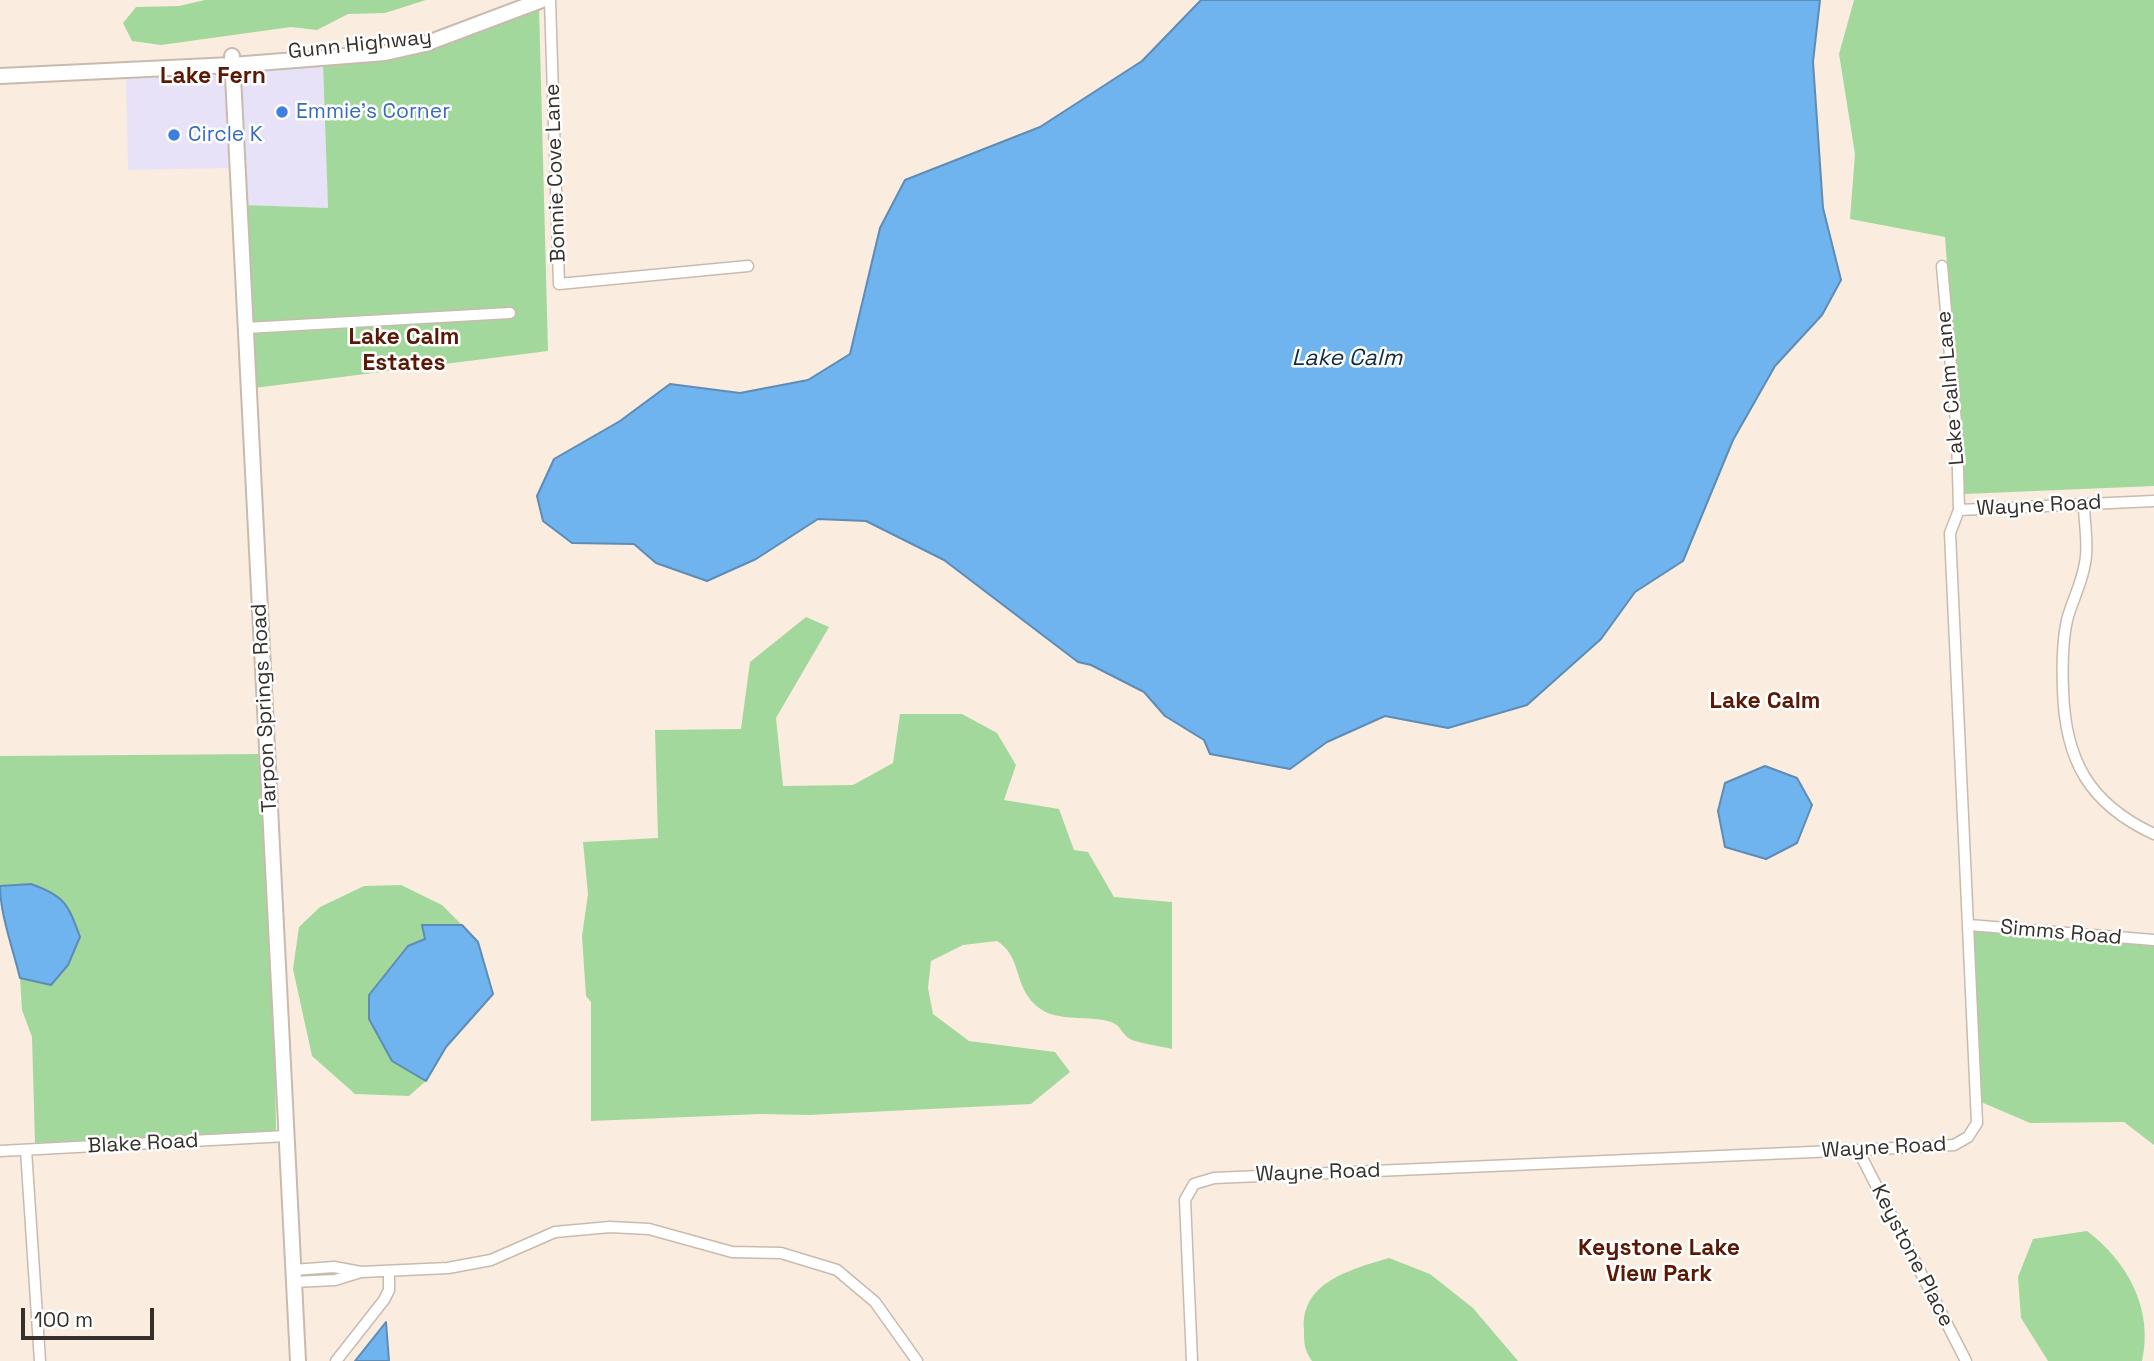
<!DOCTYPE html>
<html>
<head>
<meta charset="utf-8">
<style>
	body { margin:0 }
	#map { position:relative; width:2154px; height:1361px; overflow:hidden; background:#faeddf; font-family:"Space Grotesk",sans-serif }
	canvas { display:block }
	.scale { position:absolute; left:21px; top:1308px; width:133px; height:32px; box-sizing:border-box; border:4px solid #35302b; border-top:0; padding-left:9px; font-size:21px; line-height:24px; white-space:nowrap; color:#35302b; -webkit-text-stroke:5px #fff; paint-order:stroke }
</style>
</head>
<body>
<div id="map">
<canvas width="2154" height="1361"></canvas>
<div class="scale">100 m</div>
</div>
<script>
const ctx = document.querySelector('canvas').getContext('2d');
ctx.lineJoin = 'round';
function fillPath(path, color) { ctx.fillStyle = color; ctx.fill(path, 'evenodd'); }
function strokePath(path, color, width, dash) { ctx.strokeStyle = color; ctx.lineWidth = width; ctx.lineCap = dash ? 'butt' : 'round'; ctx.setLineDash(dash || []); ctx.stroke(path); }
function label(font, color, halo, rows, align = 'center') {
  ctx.font = font + ' "Space Grotesk",sans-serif'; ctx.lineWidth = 5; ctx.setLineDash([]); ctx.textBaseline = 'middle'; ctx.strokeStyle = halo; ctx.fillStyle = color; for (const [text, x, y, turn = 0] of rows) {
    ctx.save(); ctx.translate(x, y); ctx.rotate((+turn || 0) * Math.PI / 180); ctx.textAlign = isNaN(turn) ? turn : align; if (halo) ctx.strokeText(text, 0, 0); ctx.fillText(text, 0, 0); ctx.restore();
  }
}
const commercial = new Path2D(`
	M 323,64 L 328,208 L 245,205 L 238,69 Z
	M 228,70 L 231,168 L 128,170 L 126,74 Z`);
const green = new Path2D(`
	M 205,0 L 426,0 L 385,13 L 348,14 L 317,30 L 291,27 L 161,45 L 132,41 L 123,23 L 136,7 L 179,6 Z
	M 1854,0 L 2154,0 L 2154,486 L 1964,494 L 1945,237 L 1850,219 L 1855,154 L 1839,54 Z
	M 539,6 L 548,351 L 254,388 L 251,333 L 515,317 L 514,308 L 251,323 L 245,205 L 328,208 L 323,64 L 345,62 Z
	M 806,617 L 829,627 L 776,718 L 783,786 L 853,785 L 893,763 L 900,714 L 962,714 L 997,733 L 1016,765 L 1004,800 L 1059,809 L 1074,850 L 1088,852 L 1114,897 L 1172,902 L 1172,1049 C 1164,1047 1134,1042 1130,1039 C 1122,1035 1121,1025 1111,1022 C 1083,1013 1047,1027 1027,995 C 1015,976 1018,954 997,941 L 963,945 L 931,961 L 928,988 L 933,1014 L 969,1041 L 1055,1052 L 1070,1072 L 1031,1104 L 809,1115 L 760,1114 L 591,1121 L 591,1002 L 586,996 L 582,936 L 588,894 L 583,842 L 658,838 L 655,730 L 741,729 L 750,662 Z
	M 262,754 L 274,986 L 276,1132 L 35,1143 L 32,1037 L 22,1010 L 20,978 L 51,985 L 31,884 L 0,886 L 0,756 Z
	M 401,885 L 442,905 L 462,925 L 423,925 L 425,939 L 408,946 L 369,995 L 392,1061 L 426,1081 L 409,1096 L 355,1094 L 312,1056 L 293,969 L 299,927 L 320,907 L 364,886 Z
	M 1974,930 L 2154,945 L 2154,1145 L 2124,1122 L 2030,1123 L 1981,1102 Z
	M 2087,1231 C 2127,1261 2154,1309 2142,1361 L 2048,1361 L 2021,1318 L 2018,1277 L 2033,1239 Z
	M 1389,1258 L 1430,1274 L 1473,1308 L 1518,1361 L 1312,1361 C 1304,1350 1304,1343 1304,1330 C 1300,1282 1352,1269 1389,1258 Z`);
const water = new Path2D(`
	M 1201,0 L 1820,0 L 1813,62 L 1823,208 L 1841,280 L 1822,315 L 1775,366 L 1733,440 L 1683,561 L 1635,592 L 1601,639 L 1527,705 L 1448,728 L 1385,716 L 1327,742 L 1290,769 L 1210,754 L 1204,740 L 1165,716 L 1144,692 L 1091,665 L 1078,662 L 944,560 L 866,521 L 818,519 L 756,559 L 707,581 L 656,563 L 634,544 L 572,543 L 543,521 L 537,496 L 554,459 L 620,421 L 670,384 L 740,393 L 808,380 L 850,354 L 880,228 L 905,180 L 1040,127 L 1142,61 Z
	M 1765,766 L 1797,778 L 1812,805 L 1797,843 L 1766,859 L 1725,847 L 1718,811 L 1725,783 Z
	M 31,884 C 65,896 68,904 80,937 L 68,965 L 51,985 L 20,978 C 13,949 0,914 0,886 Z
	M 422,925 L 462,925 L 478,942 L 493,994 L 446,1047 L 426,1081 L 392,1061 L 369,1019 L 369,995 L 408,946 L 425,939 Z
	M 386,1322 L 389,1361 L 355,1361 Z`);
const street = new Path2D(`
	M 550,0 L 559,284 L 748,266
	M 1942,266 L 1957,434 L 1959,510
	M 246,328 L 510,313
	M 2084,504 C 2084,523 2089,545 2085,563 C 2082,583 2072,601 2067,620 C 2062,643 2062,666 2063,690 C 2065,760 2089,804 2154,834
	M 1969,925 L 2154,940
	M 26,1150 L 40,1361
	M 1858,1150 L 1966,1361
	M 0,1151 L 287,1136
	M 293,1270 L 334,1267 L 361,1272 L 448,1268 L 491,1260 L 555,1232 L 610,1227 L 649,1229 L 732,1252 L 781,1253 L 837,1270 L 875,1302 L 917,1361
	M 294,1282 L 335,1280 L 361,1272
	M 336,1361 L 384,1300 L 389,1290 L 389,1271
	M 1192,1361 L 1185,1200 L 1194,1184 L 1214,1178 L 1858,1150 L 1954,1145 L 1968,1137 L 1977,1123 L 1950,533 L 1959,510 L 2154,501`);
const secondary = new Path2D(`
	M 232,56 L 298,1361
	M 0,76 L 232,65 L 385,53 L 425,44 L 542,0`);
const markers = [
	[282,112,7,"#3f7fe0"],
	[174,135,7,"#3f7fe0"]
];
const streetNames = [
	["Gunn Highway",360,45,-6],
	["Bonnie Cove Lane",556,173,-92],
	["Lake Calm Lane",1951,388,-95],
	["Wayne Road",2039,506,-3],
	["Tarpon Springs Road",265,708,-93],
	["Simms Road",2061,933,5],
	["Blake Road",143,1144,-3],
	["Wayne Road",1884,1148,-3],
	["Wayne Road",1318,1173,-2],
	["Keystone Place",1912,1256,63]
];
const shopNames = [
	["Emmie's Corner",296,112],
	["Circle K",188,135]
];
const neighbourhoodNames = [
	["Lake Fern",213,77],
	["Lake Calm",404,338],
	["Estates",404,364],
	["Lake Calm",1765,702],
	["Keystone Lake",1659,1249],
	["View Park",1659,1275]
];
const waterNames = [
	["Lake Calm",1347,359]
];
fillPath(commercial, '#e7e2f8');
fillPath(green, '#a3d89d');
fillPath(water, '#6fb3ef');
strokePath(water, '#5e8cb4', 2);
strokePath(street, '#c8bbae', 13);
strokePath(secondary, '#c8bbae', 18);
strokePath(street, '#fff', 10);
strokePath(secondary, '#fff', 14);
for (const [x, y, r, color] of markers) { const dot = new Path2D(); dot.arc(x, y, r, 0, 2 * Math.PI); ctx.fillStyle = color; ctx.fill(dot); strokePath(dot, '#fff', 2.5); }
label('21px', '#35302b', '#fff', streetNames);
label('21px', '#366cbe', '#fff', shopNames, 'left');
label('bold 23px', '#5a1805', '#fff', neighbourhoodNames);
label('italic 23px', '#102d45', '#fff', waterNames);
</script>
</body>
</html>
